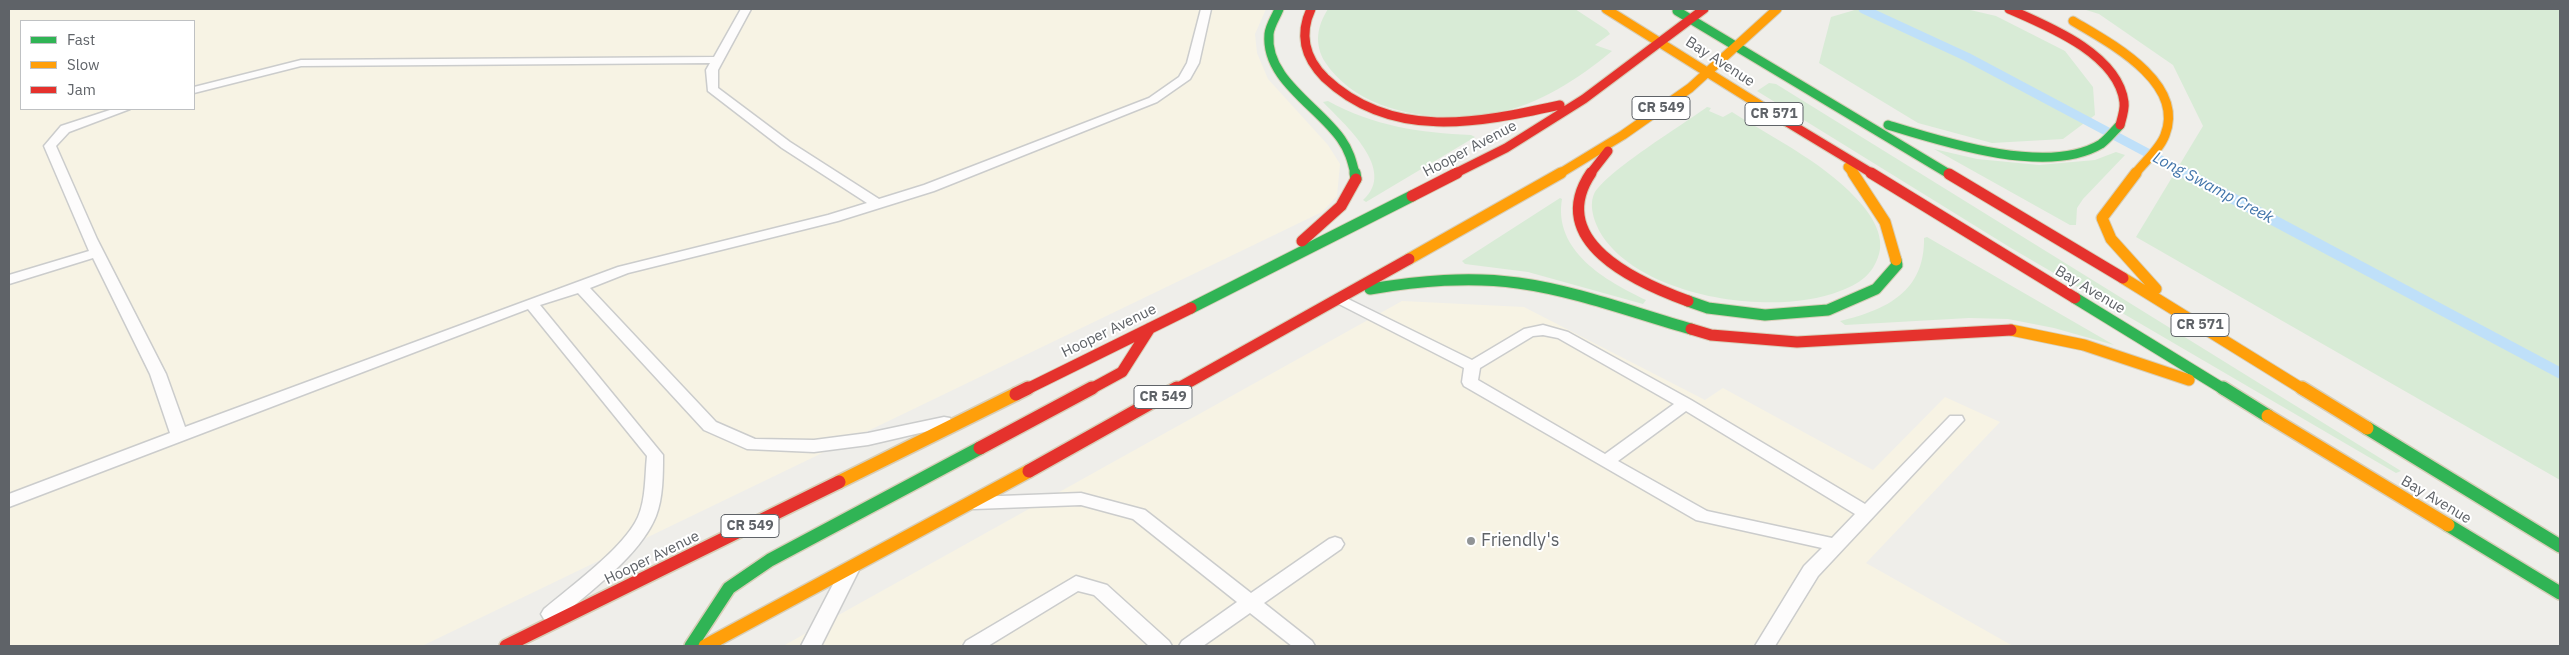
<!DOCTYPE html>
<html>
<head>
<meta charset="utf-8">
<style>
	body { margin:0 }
	#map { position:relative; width:2569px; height:655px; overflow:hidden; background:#efeeea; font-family:"IBM Plex Sans",sans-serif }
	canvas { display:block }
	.frame { position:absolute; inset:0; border:10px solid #5f6368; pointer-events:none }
	.legend { position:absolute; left:20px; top:20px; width:175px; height:90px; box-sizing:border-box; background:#fff; border:1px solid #bfc1c3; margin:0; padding:6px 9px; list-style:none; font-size:15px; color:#5f6368 }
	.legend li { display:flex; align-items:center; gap:10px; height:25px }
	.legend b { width:25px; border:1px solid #bfc1c3 }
</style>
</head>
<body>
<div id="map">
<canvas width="2569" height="655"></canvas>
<div class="frame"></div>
<ul class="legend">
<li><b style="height:6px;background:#30b455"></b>Fast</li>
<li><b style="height:6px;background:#ff9f0a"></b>Slow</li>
<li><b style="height:6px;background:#e5322d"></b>Jam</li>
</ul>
</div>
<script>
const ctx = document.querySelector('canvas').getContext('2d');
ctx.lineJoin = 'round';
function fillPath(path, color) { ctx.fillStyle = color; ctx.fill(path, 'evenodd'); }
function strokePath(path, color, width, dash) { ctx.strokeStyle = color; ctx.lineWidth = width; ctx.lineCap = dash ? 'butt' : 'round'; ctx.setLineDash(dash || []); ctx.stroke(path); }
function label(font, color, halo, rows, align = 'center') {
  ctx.font = font + ' "IBM Plex Sans",sans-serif'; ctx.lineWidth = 4; ctx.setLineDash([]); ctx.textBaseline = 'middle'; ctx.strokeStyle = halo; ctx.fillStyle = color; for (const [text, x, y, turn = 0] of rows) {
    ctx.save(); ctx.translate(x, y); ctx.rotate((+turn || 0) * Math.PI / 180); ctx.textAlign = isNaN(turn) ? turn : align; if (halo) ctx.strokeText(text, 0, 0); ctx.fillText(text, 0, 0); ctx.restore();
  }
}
const commercial = new Path2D(`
	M 9,9 L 1266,9 L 1255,34 L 1257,53 L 1268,79 L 1328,145 L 1340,164 L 1337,196 L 1322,212 L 422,646 L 9,646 ZM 21,21 L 194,21 L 194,109 L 21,109 Z
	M 1402,301 L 1524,307 L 1705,400 L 1723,388 L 1873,470 L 1945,397 L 2000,422 L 1866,563 L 2013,646 L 783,646 Z`);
const green = new Path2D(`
	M 1328,9 L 1575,9 L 1607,30 L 1610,34 L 1595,45 L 1612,51 C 1578,79 1539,105 1495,113 C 1439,124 1359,114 1325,62 C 1314,44 1317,26 1328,9 Z
	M 1858,9 L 1966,9 L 1996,16 L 2065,51 L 2093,87 L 2095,115 L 2063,139 L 1992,143 L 1918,123 L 1819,63 L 1831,17 Z
	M 2083,9 L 2560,9 L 2560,480 L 2136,237 L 2203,126 L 2173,65 L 2099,14 Z
	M 1769,83 L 1776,84 L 2401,471 L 2396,473 L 2011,248 L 1757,91 Z
	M 1328,101 C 1373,126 1421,133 1471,135 L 1475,137 L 1366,202 L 1363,200 C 1398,170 1344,124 1323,102 Z
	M 1707,107 L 1711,108 L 1709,111 L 1723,117 L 1732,112 C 1776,140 1829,165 1863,206 C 1874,219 1884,238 1879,254 C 1873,275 1859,284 1840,291 C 1774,317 1645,298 1603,237 C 1596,226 1588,208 1594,194 C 1605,172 1684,124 1707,107 Z
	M 1934,149 L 1977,159 L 2039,165 L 2095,160 L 2116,152 L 2125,155 L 2083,199 L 2077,208 L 2076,225 L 2070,225 Z
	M 1560,198 L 1562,199 C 1553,251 1606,281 1646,300 L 1643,304 L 1528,272 L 1465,264 L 1462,261 Z
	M 1927,237 L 2114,345 L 2054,328 L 2008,319 L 1969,318 L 1845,325 L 1840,321 C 1887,310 1925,291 1924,238 Z`);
const streamFar1 = new Path2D(`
	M 1863,9 L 1967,57 L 2187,174`);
const stream = new Path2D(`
	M 2185,173 L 2560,373`);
const lane = new Path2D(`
	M 741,9 L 751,9 L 718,70 L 718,88 L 790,142 L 879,199 L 924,185 L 1149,98 L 1179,77 L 1187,63 L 1201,9 L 1211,9 L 1199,63 L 1190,79 L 1157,102 L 934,191 L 838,221 L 628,273 L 590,288 L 716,422 L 755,439 L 814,440 L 868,433 L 944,417 L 950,418 L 952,422 L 950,426 L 868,445 L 814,452 L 747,449 L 704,430 L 578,293 L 540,305 L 663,455 C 663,475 663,498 656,516 C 640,556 589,592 558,619 L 551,621 L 544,619 L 541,614 L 544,609 C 571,586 624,548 638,517 C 646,499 645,475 647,456 L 528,309 L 9,507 L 9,494 L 170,433 L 150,374 L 93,258 L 9,284 L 9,275 L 89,251 L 44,146 L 61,126 L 113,109 L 130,109 L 69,132 L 56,146 L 97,239 L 166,374 L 185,427 L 618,267 L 828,215 L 867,203 L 782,148 L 708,91 L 706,70 L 710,63 L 301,66 L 194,93 L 194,87 L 301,60 L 714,57 Z
	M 1340,295 L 1472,360 L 1524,329 L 1543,325 L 1568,332 L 1691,400 L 1865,504 L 1950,416 L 1962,416 L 1964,420 L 1818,576 L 1775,646 L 1755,646 L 1804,566 L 1822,548 L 1696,520 L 1464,386 L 1462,382 L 1464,368 L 1335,302 L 1333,299 ZM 1543,335 L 1558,338 L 1674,404 L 1605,454 L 1478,380 L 1480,368 L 1533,336 ZM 1686,411 L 1855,514 L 1832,538 L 1707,511 L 1618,461 Z
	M 1081,493 L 1145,510 L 1251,593 L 1329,539 L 1335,537 L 1341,539 L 1344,544 L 1341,549 L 1264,603 L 1312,641 L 1315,646 L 1292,646 L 1250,613 L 1203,646 L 1179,646 L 1182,641 L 1237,602 L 1133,519 L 1081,505 L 974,509 L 968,507 L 965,503 L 968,499 L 974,497 Z
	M 850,563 L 857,565 L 859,570 L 821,646 L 801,646 L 843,565 Z
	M 1076,576 L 1107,585 L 1169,641 L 1172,646 L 1149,646 L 1094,595 L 1078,591 L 988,646 L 963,646 L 966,641 Z`);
const fastFar2 = new Path2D(`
	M 1279,9 C 1276,17 1270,25 1269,34 C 1265,79 1318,106 1341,139 C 1349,150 1352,161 1355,174
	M 1677,11 L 1949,174
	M 1888,125 C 1943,142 2048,176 2101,144 C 2108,139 2114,131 2120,125`);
const fastFar1 = new Path2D(`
	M 1355,173 L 1356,179
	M 1370,289 C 1419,281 1469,276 1518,283 C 1577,291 1634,313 1691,329
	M 2075,298 L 2225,390
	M 1688,301 L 1708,308 L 1765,315 L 1828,310 L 1876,289 L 1897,265 L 1896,260
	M 1191,308 L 1412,196`);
const fast = new Path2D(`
	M 2223,388 L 2268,416
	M 2367,428 L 2560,546
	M 2448,525 L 2560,593
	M 691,646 L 729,588 L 770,560 L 980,448`);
const slowFar2 = new Path2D(`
	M 1606,9 L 1787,122
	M 2073,21 C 2108,42 2186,82 2165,135 C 2160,149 2144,162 2135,174
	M 1848,167 L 1854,174
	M 1559,174 L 1623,135 L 1690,88 L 1777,9`);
const slowFar1 = new Path2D(`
	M 1853,173 L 1885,222 L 1896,260
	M 2136,173 L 2102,218 L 2111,239 L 2156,289
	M 1409,259 L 1561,173
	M 2123,278 L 2304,390
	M 2011,330 L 2084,345 L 2189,380`);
const slow = new Path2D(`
	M 2302,388 L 2367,428
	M 2268,416 L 2448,525
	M 839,482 L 1016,394
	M 705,646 L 1029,471`);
const jamFar2 = new Path2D(`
	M 1311,9 C 1299,35 1305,58 1325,78 C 1392,141 1478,123 1560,105
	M 2009,9 C 2048,26 2118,54 2124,102 C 2125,109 2122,118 2120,125
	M 1787,122 L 1873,174
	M 1454,174 L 1506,148 L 1584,99 L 1704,9
	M 1590,174 L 1608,151`);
const jamFar1 = new Path2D(`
	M 1591,173 C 1545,241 1636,282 1688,301
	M 1871,173 L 2075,298
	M 1949,174 L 2123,278
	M 1412,196 L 1457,173
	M 1302,241 L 1341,206 L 1356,179
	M 1691,329 L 1711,335 L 1797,342 L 2011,330
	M 1025,390 L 1191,308
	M 1089,390 L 1122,372 L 1150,328
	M 1175,390 L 1409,259`);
const jam = new Path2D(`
	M 1016,394 L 1028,388
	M 980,448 L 1092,388
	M 1029,471 L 1177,388
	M 506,646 L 839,482`);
const markers = [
	[1471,541,5,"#919496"]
];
const shields = [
	[1661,108,58],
	[1774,114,58],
	[2200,325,58],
	[1163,397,58],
	[750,526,58]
];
const shieldNames = [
	["CR 549",1661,108],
	["CR 571",1774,114],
	["CR 571",2200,325],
	["CR 549",1163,397],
	["CR 549",750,526]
];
const streetNames = [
	["Bay Avenue",1720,62,33],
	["Hooper Avenue",1470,149,-28],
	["Bay Avenue",2090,290,31],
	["Hooper Avenue",1109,331,-26],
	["Bay Avenue",2436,500,31],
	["Hooper Avenue",652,558,-26]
];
const waterNames = [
	["Long Swamp Creek",2213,188,28]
];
const nearPoinames = [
	["Friendly's",1481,541]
];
fillPath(commercial, '#f7f3e4');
fillPath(green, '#d8ebd6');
strokePath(streamFar1, '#bfe0f9', 9);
strokePath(stream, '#bfe0f9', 11);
strokePath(lane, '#cbcccc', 3);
strokePath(fastFar2, '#d7ceb8', 11);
strokePath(fastFar1, '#d7ceb8', 13);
strokePath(fast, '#d7ceb8', 16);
strokePath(slowFar2, '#d7ceb8', 11);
strokePath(slowFar1, '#d7ceb8', 13);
strokePath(slow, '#d7ceb8', 16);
strokePath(jamFar2, '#d7ceb8', 11);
strokePath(jamFar1, '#d7ceb8', 13);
strokePath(jam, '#d7ceb8', 16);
fillPath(lane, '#fdfcfc');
strokePath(fastFar2, '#30b455', 9);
strokePath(fastFar1, '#30b455', 11);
strokePath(fast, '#30b455', 13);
strokePath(slowFar2, '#ff9f0a', 9);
strokePath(slowFar1, '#ff9f0a', 11);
strokePath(slow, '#ff9f0a', 13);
strokePath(jamFar2, '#e5322d', 9);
strokePath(jamFar1, '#e5322d', 11);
strokePath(jam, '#e5322d', 13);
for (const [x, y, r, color] of markers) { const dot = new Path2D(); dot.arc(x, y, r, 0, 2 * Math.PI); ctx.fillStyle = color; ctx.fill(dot); strokePath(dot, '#fff', 2); }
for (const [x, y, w] of shields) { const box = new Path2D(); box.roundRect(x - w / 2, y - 11.5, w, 23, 4); ctx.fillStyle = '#fff'; ctx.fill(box); strokePath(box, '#5f6368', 1); }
label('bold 14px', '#5f6368', null, shieldNames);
label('15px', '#5f6368', '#fff', streetNames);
label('italic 16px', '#4174aa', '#fff', waterNames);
label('18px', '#5f6368', '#fff', nearPoinames, 'left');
</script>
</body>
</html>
